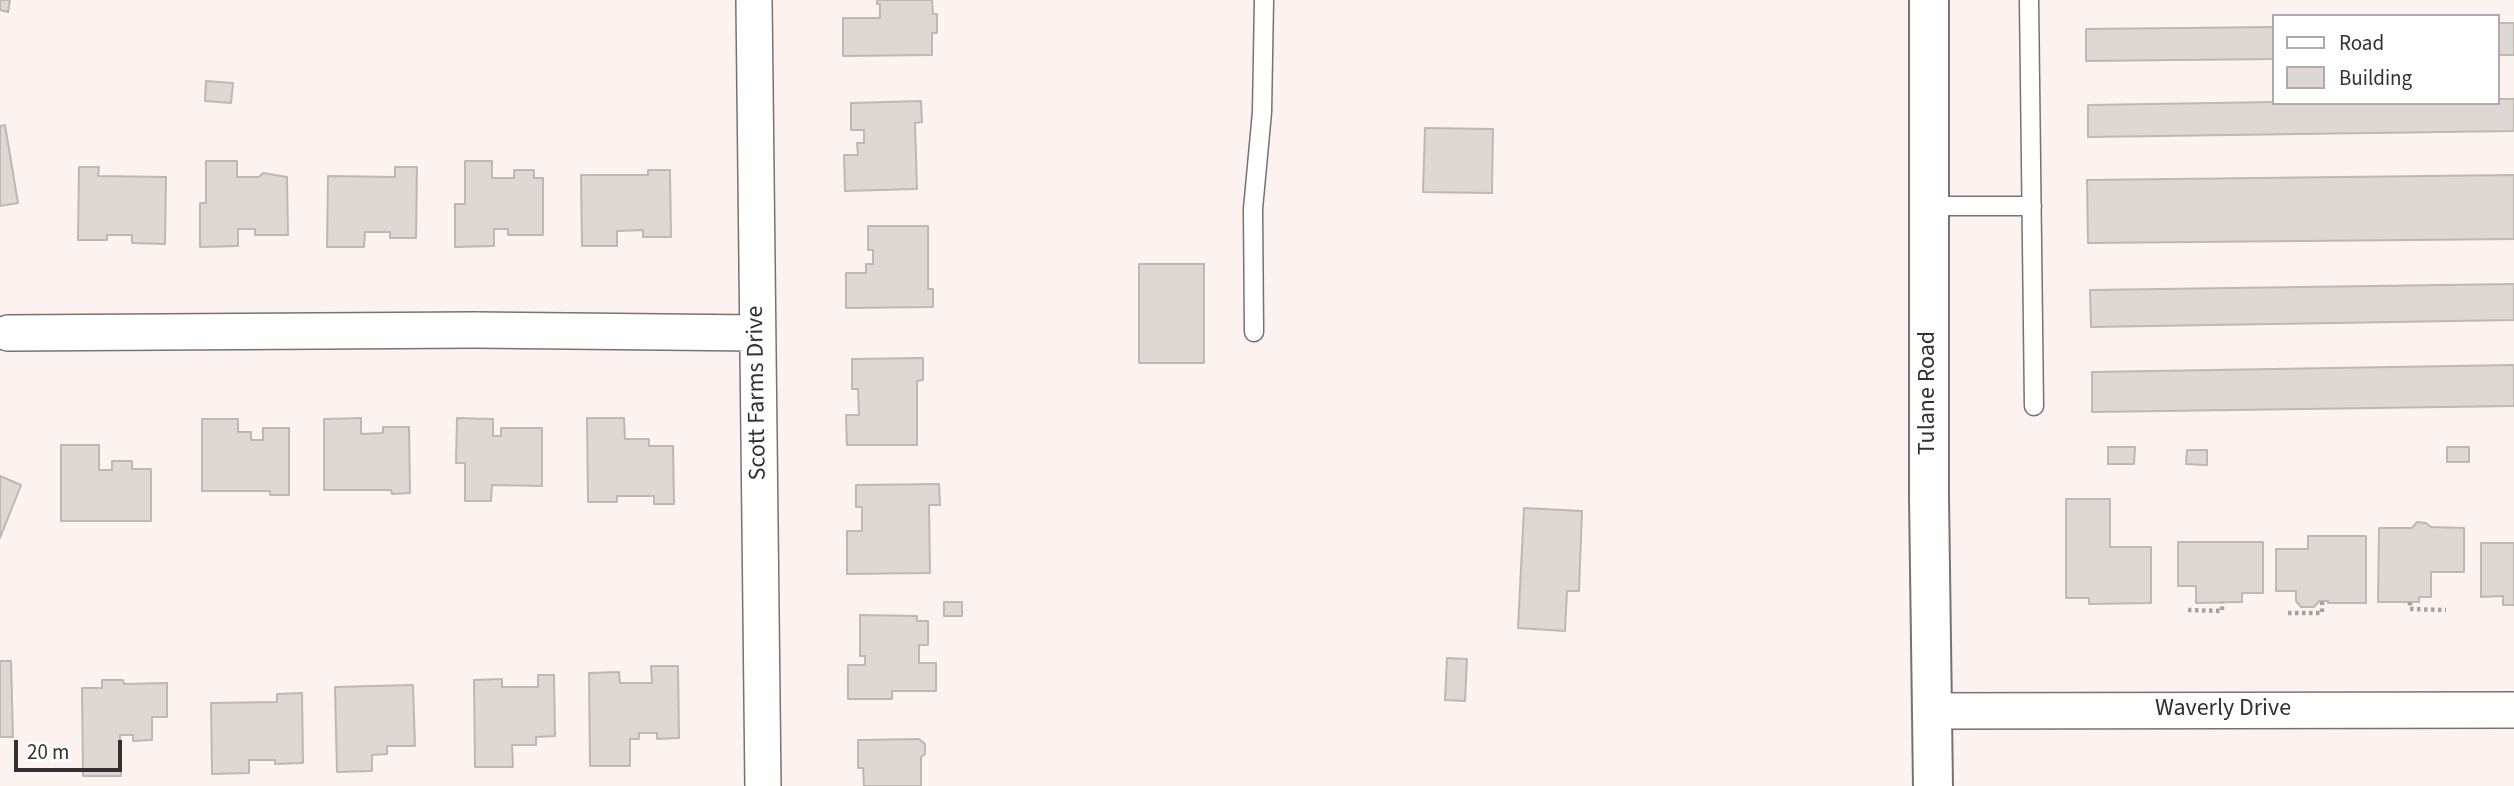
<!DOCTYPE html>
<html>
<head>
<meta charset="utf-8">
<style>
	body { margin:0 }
	#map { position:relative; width:2514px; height:786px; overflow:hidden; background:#fcf3f0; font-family:"Source Sans 3",sans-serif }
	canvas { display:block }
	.legend { position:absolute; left:2272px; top:14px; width:228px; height:91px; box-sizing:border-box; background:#fff; border:2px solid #adacac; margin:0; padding:9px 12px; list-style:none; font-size:21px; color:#33302f }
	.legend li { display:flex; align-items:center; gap:14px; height:35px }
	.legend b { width:35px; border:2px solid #adacac }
	.scale { position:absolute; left:14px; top:740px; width:108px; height:32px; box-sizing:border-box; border:4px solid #33302f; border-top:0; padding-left:9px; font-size:21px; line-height:24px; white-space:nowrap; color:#33302f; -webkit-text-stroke:5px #fff; paint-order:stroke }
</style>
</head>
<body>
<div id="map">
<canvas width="2514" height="786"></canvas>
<ul class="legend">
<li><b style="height:9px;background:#fff"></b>Road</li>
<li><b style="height:19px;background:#dfd7d4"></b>Building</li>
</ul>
<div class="scale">20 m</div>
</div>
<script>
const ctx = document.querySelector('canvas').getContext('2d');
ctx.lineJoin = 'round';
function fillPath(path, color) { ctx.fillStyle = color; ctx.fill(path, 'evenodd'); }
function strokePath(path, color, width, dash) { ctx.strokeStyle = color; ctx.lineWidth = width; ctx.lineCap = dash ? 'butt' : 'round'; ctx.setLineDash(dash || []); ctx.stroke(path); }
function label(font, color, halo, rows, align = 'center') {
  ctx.font = font + ' "Source Sans 3",sans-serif'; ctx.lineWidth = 5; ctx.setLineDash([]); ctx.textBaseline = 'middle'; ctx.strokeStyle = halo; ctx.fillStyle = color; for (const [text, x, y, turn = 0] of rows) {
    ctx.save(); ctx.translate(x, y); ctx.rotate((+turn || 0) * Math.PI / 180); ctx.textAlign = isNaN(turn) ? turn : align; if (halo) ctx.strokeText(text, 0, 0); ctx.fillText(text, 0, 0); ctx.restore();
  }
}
const building = new Path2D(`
	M 0,0 L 10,0 L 8,12 L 0,10 Z
	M 877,0 L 932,0 L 933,14 L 937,14 L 937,33 L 932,33 L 932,55 L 843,56 L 843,18 L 880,18 L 880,4 L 877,4 Z
	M 2498,23 L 2514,23 L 2514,55 L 2498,55 Z
	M 2274,27 L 2274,59 L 2086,61 L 2086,29 Z
	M 206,81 L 233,83 L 231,103 L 205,101 Z
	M 2498,99 L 2514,99 L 2514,131 L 2088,137 L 2088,105 L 2274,102 L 2498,103 Z
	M 921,101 L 922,122 L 915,123 L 917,189 L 845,191 L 844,155 L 858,155 L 857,143 L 864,143 L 864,130 L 851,130 L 851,103 Z
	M 5,125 L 18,203 L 0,206 L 0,126 Z
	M 1425,128 L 1493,129 L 1492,193 L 1423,192 Z
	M 206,161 L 237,161 L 237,177 L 259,177 L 263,173 L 287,177 L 288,235 L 255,235 L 255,229 L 238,229 L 238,246 L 200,247 L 200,203 L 206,203 Z
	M 465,161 L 492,161 L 492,178 L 514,178 L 514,170 L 534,170 L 534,178 L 543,178 L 543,235 L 508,235 L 508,229 L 494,229 L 494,246 L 455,247 L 455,204 L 465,204 Z
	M 79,167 L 99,167 L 98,176 L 166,177 L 165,244 L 132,243 L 132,235 L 107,235 L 107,240 L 78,240 Z
	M 395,167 L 417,167 L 416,238 L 390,238 L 390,232 L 365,232 L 364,247 L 327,247 L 328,176 L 395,177 Z
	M 648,170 L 670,170 L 671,237 L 643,237 L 643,230 L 617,231 L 617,246 L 582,246 L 581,175 L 648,175 Z
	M 2514,175 L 2514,239 L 2088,243 L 2087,180 Z
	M 868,226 L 928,226 L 928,289 L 933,289 L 933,307 L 846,308 L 846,273 L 866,273 L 866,264 L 873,264 L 873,250 L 868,250 Z
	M 1139,264 L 1204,264 L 1204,363 L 1139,363 Z
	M 2514,284 L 2514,320 L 2091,327 L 2090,290 Z
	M 923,358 L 923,380 L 917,381 L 917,445 L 847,445 L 846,415 L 859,415 L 858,389 L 852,389 L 852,359 Z
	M 2514,365 L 2514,406 L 2092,412 L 2092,372 Z
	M 361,418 L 361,434 L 383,433 L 383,427 L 409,427 L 410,493 L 392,494 L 391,490 L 324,490 L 324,419 Z
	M 457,418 L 493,419 L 493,436 L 501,436 L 501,428 L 542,428 L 542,486 L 492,485 L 491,501 L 465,501 L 465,463 L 456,463 Z
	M 587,418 L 624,418 L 625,439 L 649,439 L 649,446 L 673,446 L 674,504 L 654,504 L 654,496 L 617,496 L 617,502 L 588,502 Z
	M 202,419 L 238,419 L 238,432 L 251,432 L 251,440 L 263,440 L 263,428 L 289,428 L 289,495 L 270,495 L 270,491 L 202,491 Z
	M 61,445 L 99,445 L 99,470 L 112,470 L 112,461 L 132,461 L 132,469 L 151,469 L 151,521 L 61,521 Z
	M 2108,447 L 2135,447 L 2134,464 L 2108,464 Z
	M 2447,447 L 2469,447 L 2469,462 L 2447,462 Z
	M 2187,450 L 2207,450 L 2207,465 L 2186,464 Z
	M 0,476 L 21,485 L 0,538 Z
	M 939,484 L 940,505 L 929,505 L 930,573 L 847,574 L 847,531 L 862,531 L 862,507 L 856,507 L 856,485 Z
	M 2066,499 L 2110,499 L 2110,547 L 2151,547 L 2151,603 L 2089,604 L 2089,598 L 2066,598 Z
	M 1524,508 L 1582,511 L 1579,591 L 1567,591 L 1565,631 L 1518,628 Z
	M 2417,522 L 2426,523 L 2431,527 L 2464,528 L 2464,572 L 2431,572 L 2431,597 L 2419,597 L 2419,602 L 2378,602 L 2379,528 L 2412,528 Z
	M 2308,536 L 2366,536 L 2366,603 L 2328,603 L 2328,601 L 2319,601 L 2314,607 L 2301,607 L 2296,601 L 2296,591 L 2276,591 L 2276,549 L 2308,549 Z
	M 2178,542 L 2263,542 L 2263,593 L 2242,593 L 2242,602 L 2196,603 L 2196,586 L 2178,586 Z
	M 2481,543 L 2514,543 L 2514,605 L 2503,605 L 2503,596 L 2481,597 Z
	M 944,602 L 962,602 L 962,616 L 944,616 Z
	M 860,615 L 917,616 L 917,621 L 928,621 L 928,645 L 919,645 L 919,663 L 936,663 L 936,691 L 892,691 L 892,699 L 848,699 L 848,665 L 865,665 L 865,656 L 860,656 Z
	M 1447,658 L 1467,659 L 1465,701 L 1445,700 Z
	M 0,661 L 11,661 L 13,737 L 0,737 Z
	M 651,666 L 678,666 L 679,738 L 657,739 L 657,733 L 639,733 L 639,739 L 630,739 L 630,766 L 590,766 L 589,673 L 619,672 L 620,683 L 652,683 Z
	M 538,675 L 554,675 L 555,736 L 536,737 L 536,745 L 512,745 L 513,767 L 475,767 L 474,680 L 502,679 L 502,687 L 538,687 Z
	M 102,680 L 123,680 L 124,684 L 167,683 L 167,717 L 152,717 L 152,740 L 133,741 L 133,735 L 120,735 L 121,776 L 83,776 L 82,688 L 102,688 Z
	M 413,685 L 415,746 L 387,746 L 387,754 L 372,755 L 372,771 L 337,772 L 335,687 Z
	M 302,693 L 303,763 L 275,764 L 275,760 L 249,760 L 249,773 L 212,774 L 211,703 L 277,702 L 277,694 Z
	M 919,739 L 925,744 L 925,754 L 921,757 L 921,786 L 864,786 L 863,768 L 858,768 L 858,740 Z`);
const path = new Path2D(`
	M 2410,602 L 2410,609 L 2446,610
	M 2188,610 L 2222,611 L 2222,602
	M 2288,613 L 2322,613 L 2322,601`);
const lane = new Path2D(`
	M 2029,0 L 2034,406
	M 1929,206 L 2032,206
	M 1254,332 L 1253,209 L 1262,112 L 1264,0`);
const street = new Path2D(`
	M 754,0 L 763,786
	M 8,333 L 474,330 L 757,333
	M 1932,711 L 2514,710`);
const secondary = new Path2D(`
	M 1929,0 L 1929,496 L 1933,786`);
const streetNames = [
	["Scott Farms Drive",758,393,-91],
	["Tulane Road",1929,393,-90],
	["Waverly Drive",2223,710]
];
fillPath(building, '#dfd7d4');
strokePath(building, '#bfb7b3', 2);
strokePath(lane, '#79726f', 21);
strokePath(street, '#79726f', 38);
strokePath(secondary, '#79726f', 42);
strokePath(path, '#a8a29f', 4.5, [3.5, 3.5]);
strokePath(lane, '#fff', 18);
strokePath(street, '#fff', 35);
strokePath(secondary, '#fff', 38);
label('24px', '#33302f', '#fff', streetNames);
</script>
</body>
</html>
